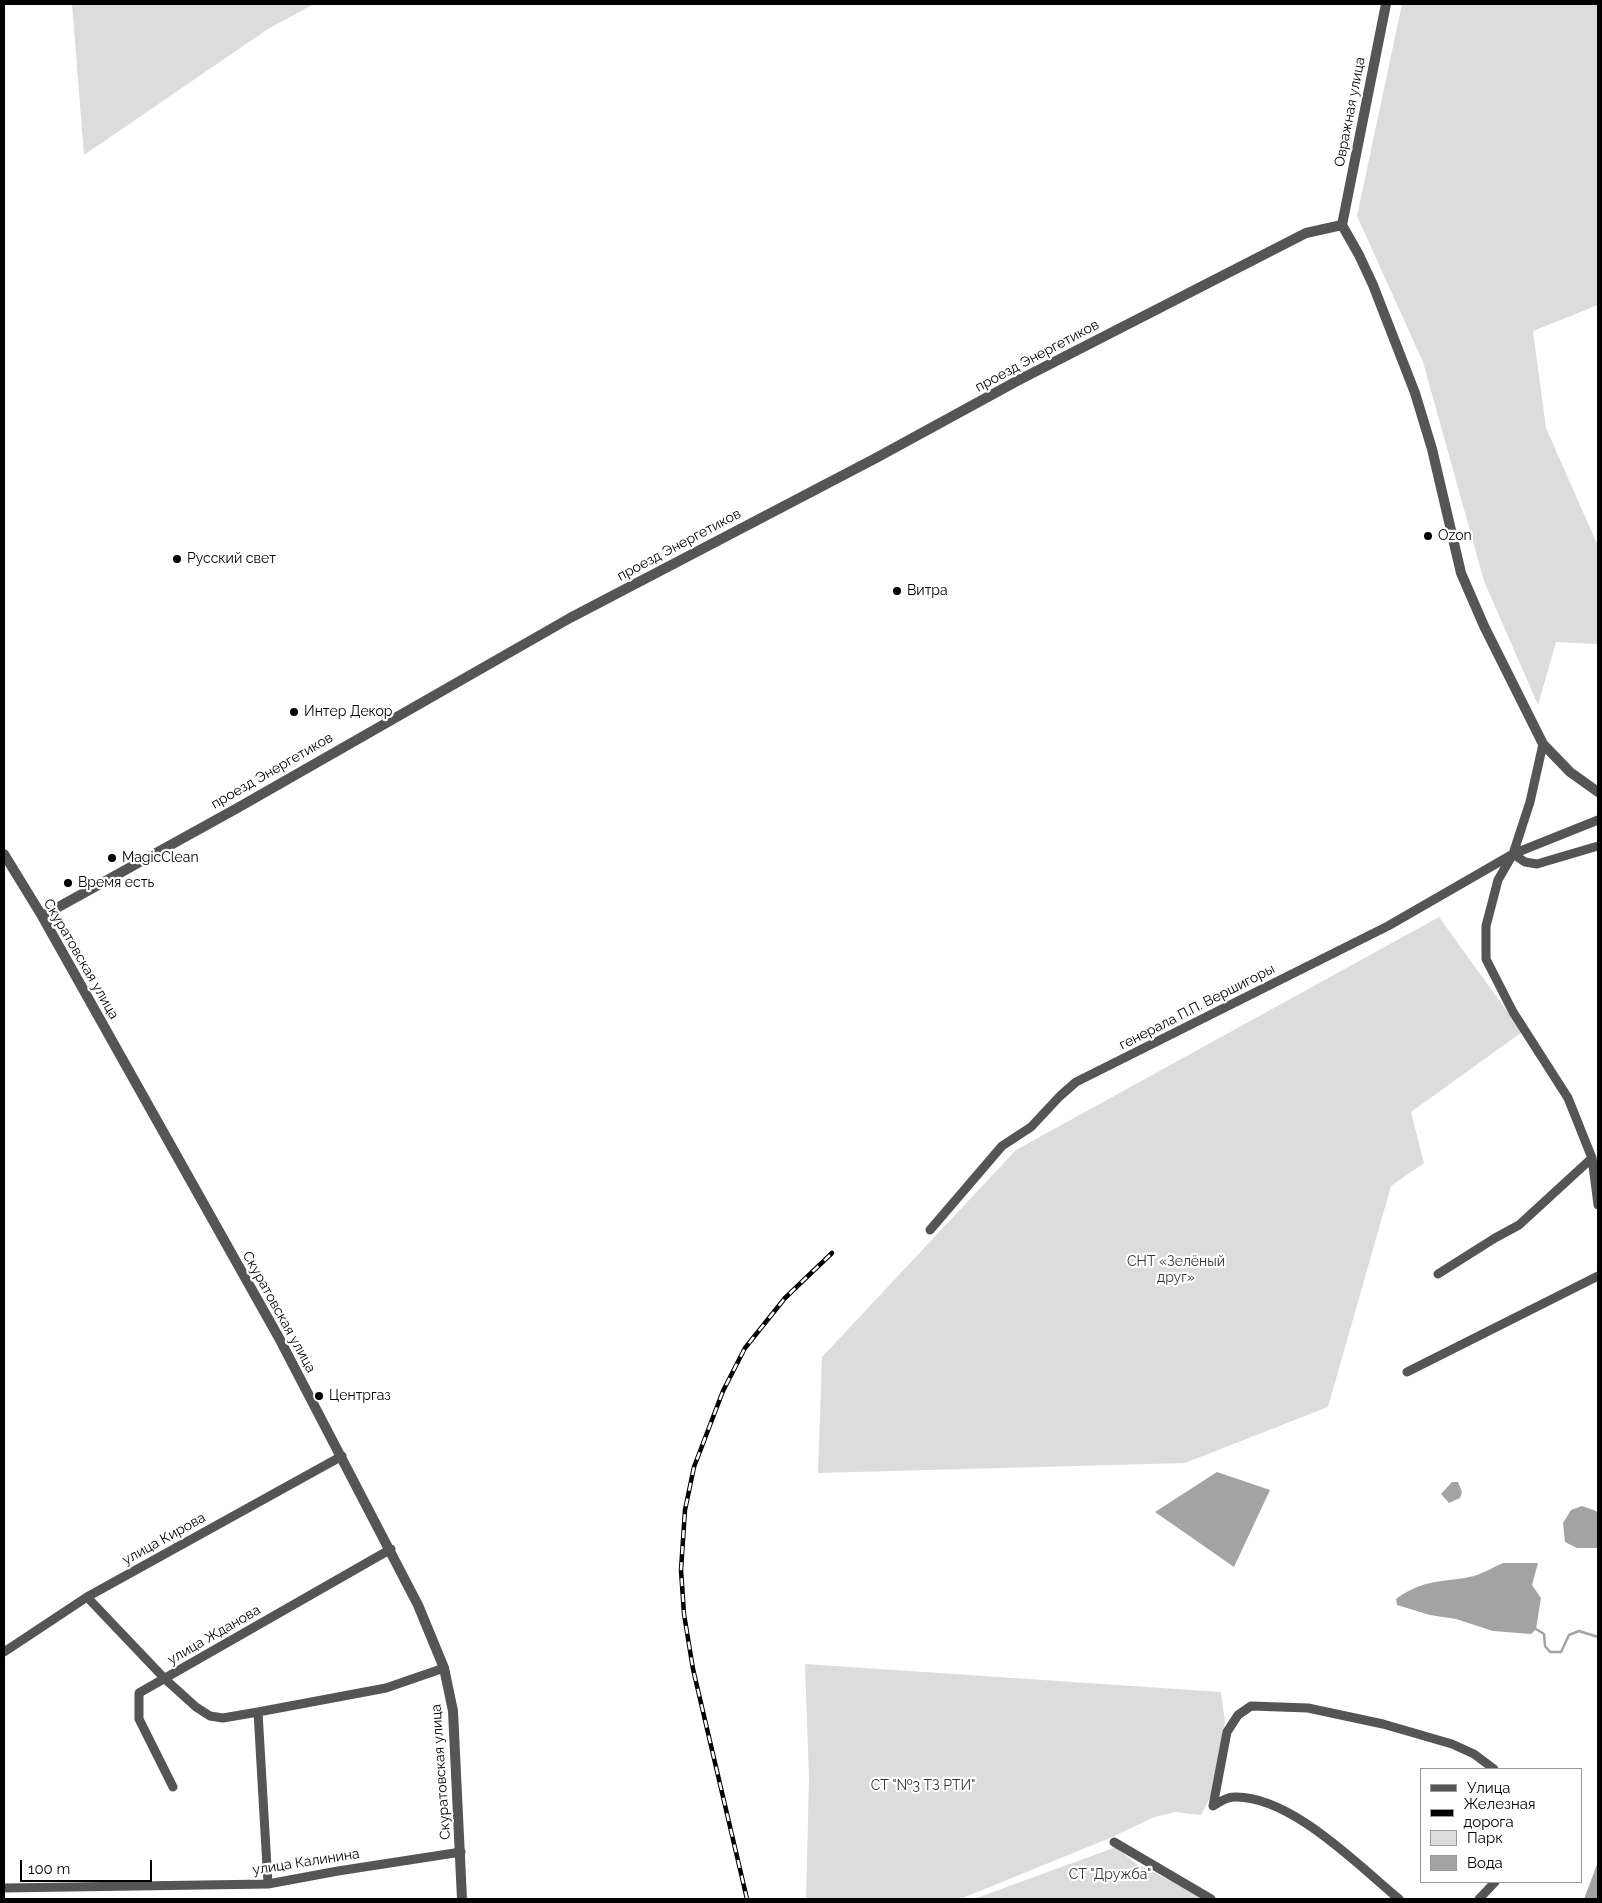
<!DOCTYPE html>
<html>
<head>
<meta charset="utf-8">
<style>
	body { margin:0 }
	#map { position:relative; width:1602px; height:1903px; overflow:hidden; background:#fff; font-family:Raleway,sans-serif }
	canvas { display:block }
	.frame { position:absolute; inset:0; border:5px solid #000; pointer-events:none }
	.legend { position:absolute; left:1420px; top:1768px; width:162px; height:115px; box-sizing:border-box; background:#fff; border:1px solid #999; margin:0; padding:6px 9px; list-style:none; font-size:15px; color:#000 }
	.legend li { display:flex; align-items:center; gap:10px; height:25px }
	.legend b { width:25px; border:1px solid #999 }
	.scale { position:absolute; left:20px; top:1860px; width:132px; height:22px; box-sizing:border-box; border:2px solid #000; border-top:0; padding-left:6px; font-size:15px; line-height:18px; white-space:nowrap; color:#000; -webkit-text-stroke:4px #fff; paint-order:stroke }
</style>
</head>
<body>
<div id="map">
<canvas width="1602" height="1903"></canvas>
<div class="frame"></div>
<ul class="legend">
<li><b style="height:6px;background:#555"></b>Улица</li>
<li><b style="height:6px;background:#000"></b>Железная дорога</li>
<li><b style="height:14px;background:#dcdcdc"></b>Парк</li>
<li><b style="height:14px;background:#a3a3a3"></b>Вода</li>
</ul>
<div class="scale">100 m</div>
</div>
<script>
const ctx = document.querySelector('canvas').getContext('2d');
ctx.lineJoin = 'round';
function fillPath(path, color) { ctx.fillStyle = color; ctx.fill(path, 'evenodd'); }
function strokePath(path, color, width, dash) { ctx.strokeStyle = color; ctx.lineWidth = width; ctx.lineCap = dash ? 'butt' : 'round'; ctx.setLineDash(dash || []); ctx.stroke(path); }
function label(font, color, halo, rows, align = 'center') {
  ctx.font = font + ' Raleway,sans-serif'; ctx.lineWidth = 4.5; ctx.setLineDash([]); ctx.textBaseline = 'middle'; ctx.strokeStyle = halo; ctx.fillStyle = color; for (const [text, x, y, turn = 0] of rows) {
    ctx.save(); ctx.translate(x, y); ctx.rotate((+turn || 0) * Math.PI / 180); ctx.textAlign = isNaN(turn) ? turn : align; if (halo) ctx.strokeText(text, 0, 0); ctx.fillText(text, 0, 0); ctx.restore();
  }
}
const green = new Path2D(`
	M 72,4 L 314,4 L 268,29 L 84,155 Z
	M 1402,4 L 1598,4 L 1598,305 L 1533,331 L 1546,428 L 1598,546 L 1598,644 L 1556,642 L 1538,705 L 1484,581 L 1423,362 L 1357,216 Z
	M 1439,917 L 1522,1032 L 1411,1112 L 1424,1163 L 1391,1186 L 1328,1407 L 1185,1463 L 818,1473 L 822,1357 L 1016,1150 Z
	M 805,1664 L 1221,1692 L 1225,1722 L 1211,1796 L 1201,1815 L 1175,1812 L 1152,1818 L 1110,1838 L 960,1899 L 806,1899 L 809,1778 Z
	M 1116,1847 L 1135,1863 L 1207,1899 L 974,1899 Z`);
const water = new Path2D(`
	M 1217,1472 L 1270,1490 L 1234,1567 L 1155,1512 Z
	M 1452,1482 L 1458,1482 L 1462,1492 L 1460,1498 L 1449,1503 L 1441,1494 Z
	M 1582,1506 L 1596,1511 L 1598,1514 L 1598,1548 L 1577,1548 L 1565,1542 L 1563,1523 L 1571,1510 Z
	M 1503,1563 L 1538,1563 L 1532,1585 L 1541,1598 L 1536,1629 L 1531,1634 L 1493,1631 L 1456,1619 L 1430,1615 L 1397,1605 L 1396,1599 C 1425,1578 1442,1583 1474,1576 C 1484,1573 1494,1567 1503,1563 Z
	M 1598,1862 L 1598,1899 L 1584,1899 Z`);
const stream = new Path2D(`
	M 1536,1629 L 1544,1634 L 1545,1646 L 1550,1652 L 1561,1652 L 1569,1635 L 1579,1631 L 1598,1637`);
const minor = new Path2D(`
	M 1543,744 L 1530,802 L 1513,854 L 1498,880 L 1486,926 L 1486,959 L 1513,1012 L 1568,1098 L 1592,1158 L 1598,1205
	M 1513,854 L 1525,862 L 1537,864 L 1598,846
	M 930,1230 L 1002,1146 L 1031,1127 L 1060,1096 L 1076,1082 L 1388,926 L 1513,854 L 1598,820
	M 1438,1274 L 1495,1238 L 1519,1225 L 1592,1158
	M 1407,1372 L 1598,1276
	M 87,1597 L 165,1679 L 196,1707 L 210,1716 L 223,1718 L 258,1712 L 386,1688 L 444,1668
	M 4,1652 L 87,1597 L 342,1456
	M 258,1712 L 268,1884
	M 173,1787 L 139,1719 L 139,1693 L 391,1549
	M 1213,1806 L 1227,1732 L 1238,1715 L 1251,1706 L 1308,1708 L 1383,1724 L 1452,1744 L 1474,1754 L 1494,1769
	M 1213,1806 C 1219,1802 1227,1797 1234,1797 C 1290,1795 1358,1865 1399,1899
	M 1114,1842 L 1211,1899
	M 4,1888 L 268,1884 L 338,1871 L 461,1852
	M 1479,1899 L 1495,1882`);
const tertiary = new Path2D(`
	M 1342,225 L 1359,255 L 1373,285 L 1415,393 L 1432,449 L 1461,573 L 1484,626 L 1543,744 L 1570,772 L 1598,792
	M 1342,225 L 1386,4
	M 4,854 L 42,916 L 279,1338 L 418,1605 L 444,1668 L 453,1711 L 462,1899
	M 42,916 L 239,807 L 570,618 L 876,458 L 1017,381 L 1306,233 L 1342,225`);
const rail = new Path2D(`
	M 747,1899 L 693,1669 L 684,1614 L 681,1570 L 685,1510 L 694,1467 L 723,1391 L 745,1348 L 785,1298 L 832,1253`);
const markers = [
	[1428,536,5,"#000"],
	[177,559,5,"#000"],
	[897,591,5,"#000"],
	[294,712,5,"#000"],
	[112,858,5,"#000"],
	[68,883,5,"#000"],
	[319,1396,5,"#000"]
];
const streetNames = [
	["Овражная улица",1350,112,-79],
	["проезд Энергетиков",1037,356,-28],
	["проезд Энергетиков",679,545,-28],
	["проезд Энергетиков",272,771,-30],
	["Скуратовская улица",81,959,60],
	["генерала П.П. Вершигоры",1197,1007,-27],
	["Скуратовская улица",279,1312,61],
	["улица Кирова",164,1539,-29],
	["улица Жданова",214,1635,-30],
	["Скуратовская улица",441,1772,-94],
	["улица Калинина",306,1862,-9]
];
const poiNames = [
	["Ozon",1438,536],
	["Русский свет",187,559],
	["Витра",907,591],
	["Интер Декор",304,712],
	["MagicClean",122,858],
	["Время есть",78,883],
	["Центргаз",329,1396]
];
const parkNames = [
	["СНТ «Зелёный",1176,1262],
	["друг»",1176,1278],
	["СТ \"№3 ТЗ РТИ\"",923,1786],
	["СТ \"Дружба\"",1110,1875]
];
fillPath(green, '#dcdcdc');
fillPath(water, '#a3a3a3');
strokePath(stream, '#a3a3a3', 2.5);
strokePath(minor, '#555', 9);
strokePath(tertiary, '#555', 10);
strokePath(rail, '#000', 4.5);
strokePath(rail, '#fff', 2.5, [8]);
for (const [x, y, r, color] of markers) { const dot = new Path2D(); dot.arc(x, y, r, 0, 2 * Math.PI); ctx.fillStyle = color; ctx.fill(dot); strokePath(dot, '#fff', 2); }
label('14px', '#000', '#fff', streetNames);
label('14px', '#000', '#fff', poiNames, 'left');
label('14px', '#333', '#fff', parkNames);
</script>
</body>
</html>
